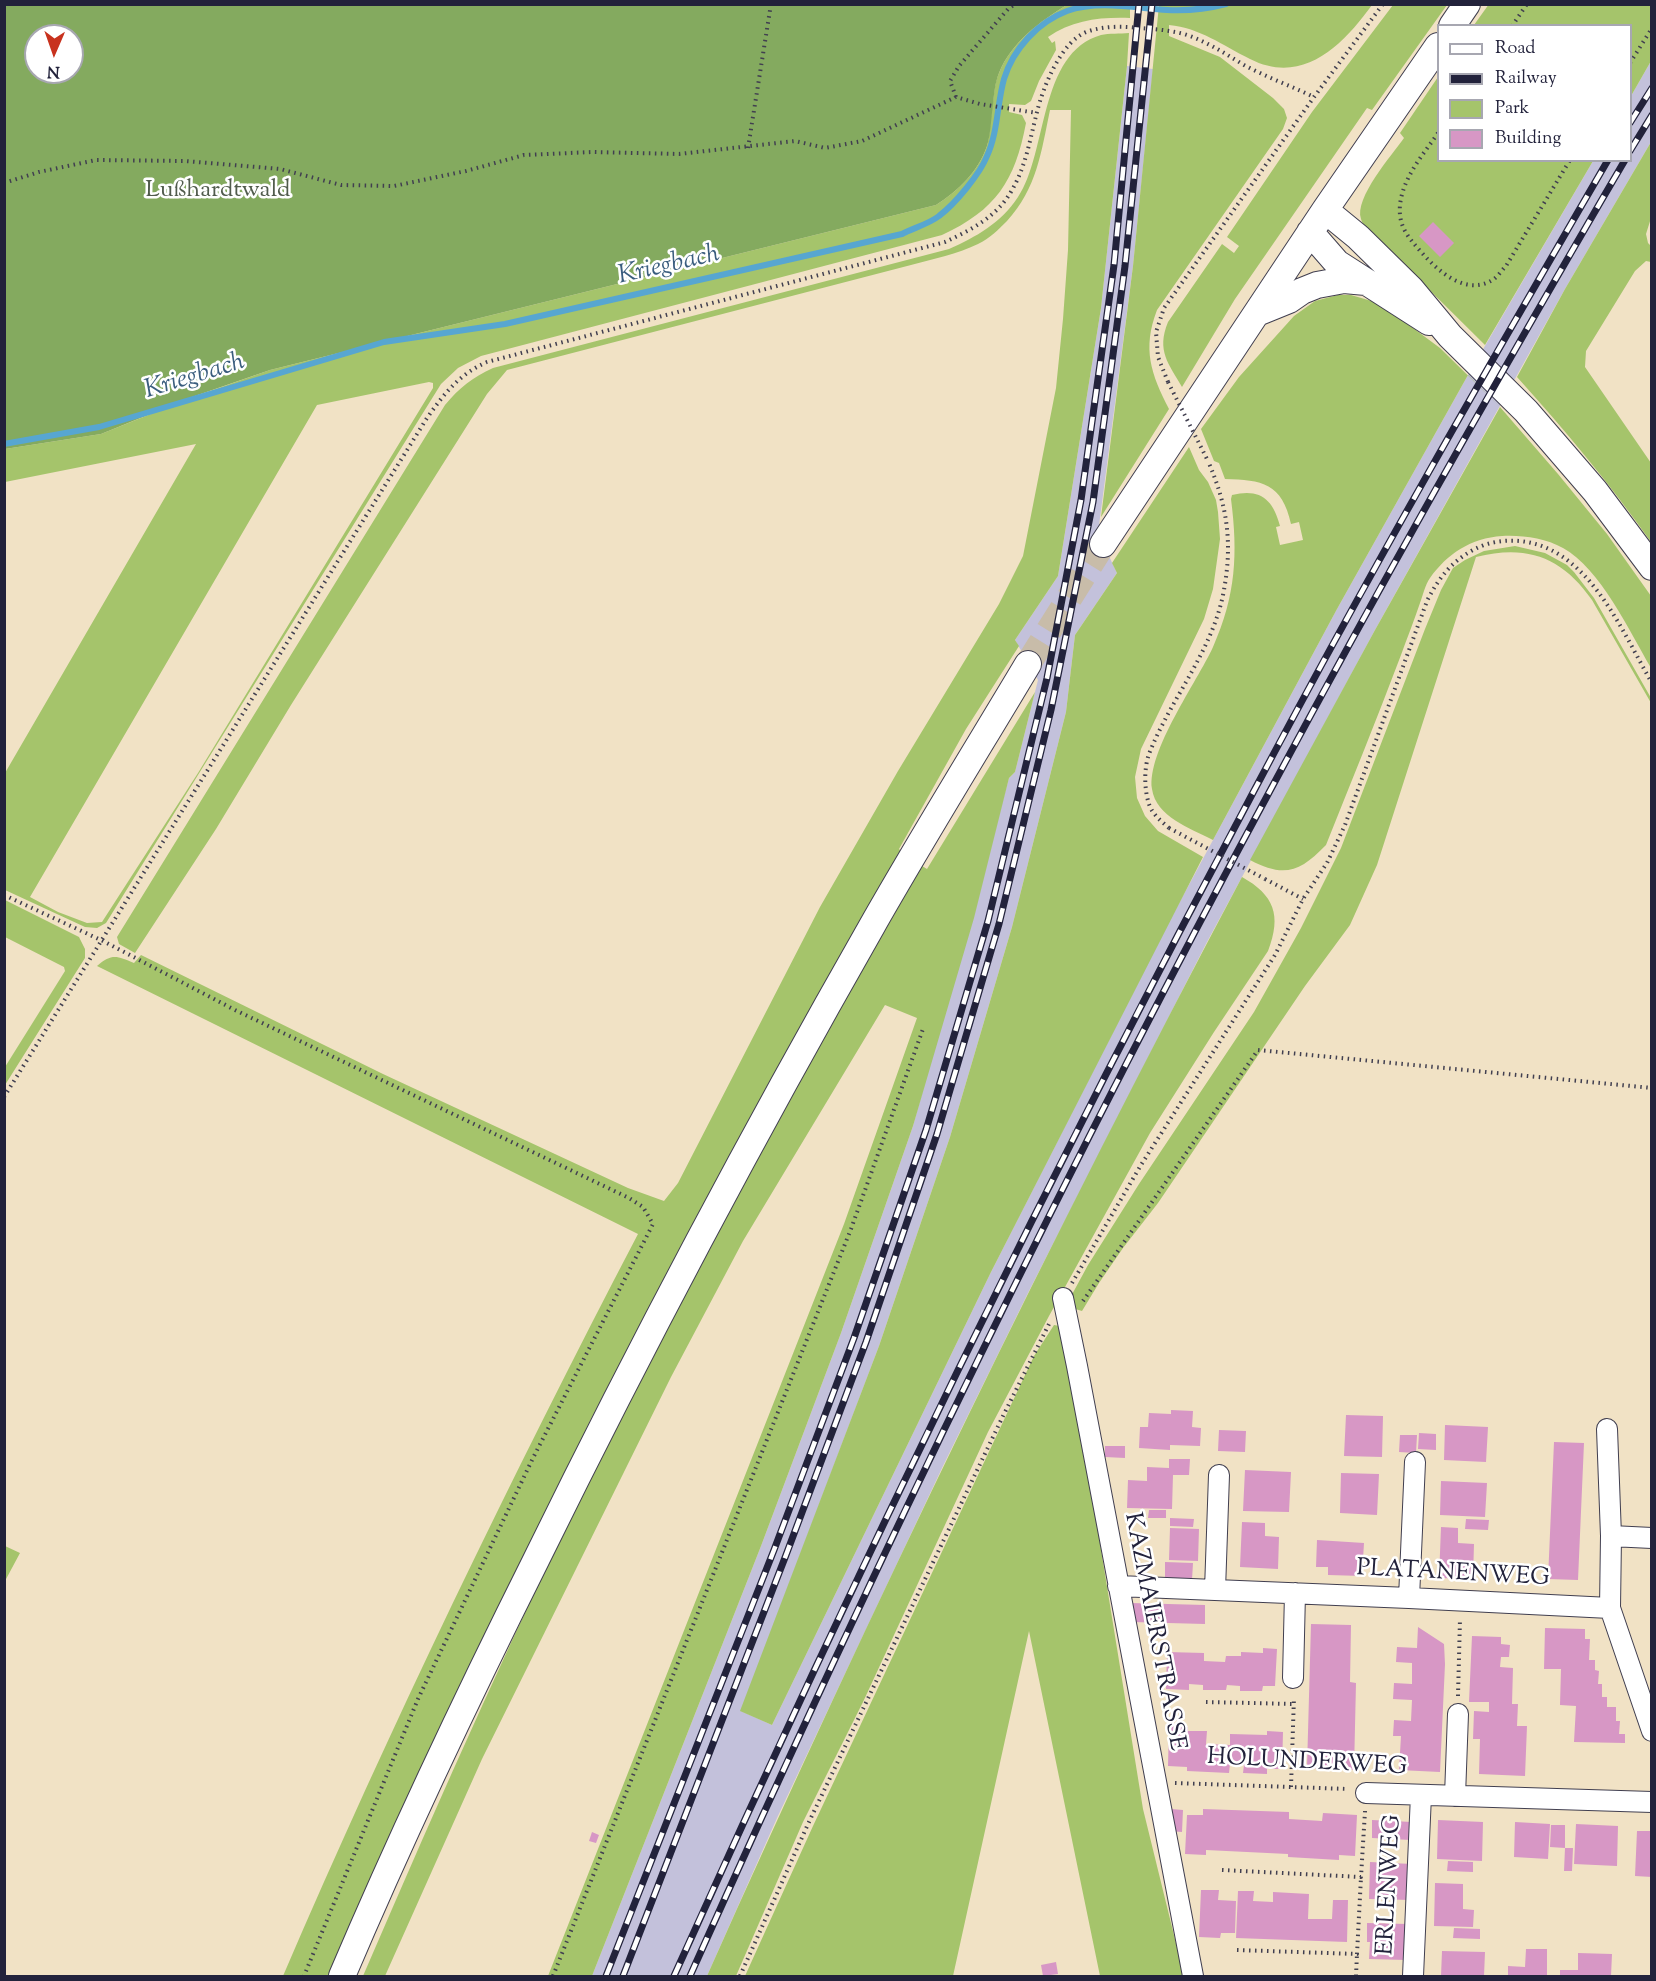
<!DOCTYPE html>
<html>
<head>
<meta charset="utf-8">
<style>
	body { margin:0 }
	#map { position:relative; width:1656px; height:1981px; overflow:hidden; background:#f1e2c5; font-family:"Sorts Mill Goudy",serif }
	canvas { display:block }
	.frame { position:absolute; inset:0; border:6px solid #22223b; pointer-events:none }
	.legend { position:absolute; left:1437px; top:24px; width:195px; height:138px; box-sizing:border-box; background:#fff; border:2px solid #a7a7b1; margin:0; padding:8px 10px; list-style:none; font-size:18px; color:#22223b }
	.legend li { display:flex; align-items:center; gap:12px; height:30px }
	.legend b { width:30px; border:2px solid #a7a7b1 }
	.north { position:absolute; left:24px; top:24px; width:60px; height:60px; box-sizing:border-box; background:#fff; border:2px solid #a7a7b1; border-radius:50%; rotate:182deg; font-size:16px; font-weight:700; line-height:24px; text-align:center; color:#22223b }
	.north::after { content:''; display:block; margin:auto; width:21px; height:27px; background:#c8321e; clip-path:polygon(50% 0,100% 100%,50% 72%,0 100%) }
</style>
</head>
<body>
<div id="map">
<canvas width="1656" height="1981"></canvas>
<div class="frame"></div>
<ul class="legend">
<li><b style="height:8px;background:#fff"></b>Road</li>
<li><b style="height:8px;background:#22223b"></b>Railway</li>
<li><b style="height:16px;background:#a5c46b"></b>Park</li>
<li><b style="height:16px;background:#d797c5"></b>Building</li>
</ul>
<div class="north">N</div>
</div>
<script>
const ctx = document.querySelector('canvas').getContext('2d');
ctx.lineJoin = 'round';
function fillPath(path, color) { ctx.fillStyle = color; ctx.fill(path, 'evenodd'); }
function strokePath(path, color, width, dash) { ctx.strokeStyle = color; ctx.lineWidth = width; ctx.lineCap = dash ? 'butt' : 'round'; ctx.setLineDash(dash || []); ctx.stroke(path); }
function label(font, color, halo, rows, align = 'center') {
  ctx.font = font + ' "Sorts Mill Goudy",serif'; ctx.lineWidth = 5; ctx.setLineDash([]); ctx.textBaseline = 'middle'; ctx.strokeStyle = halo; ctx.fillStyle = color; for (const [text, x, y, turn = 0] of rows) {
    ctx.save(); ctx.translate(x, y); ctx.rotate((+turn || 0) * Math.PI / 180); ctx.textAlign = isNaN(turn) ? turn : align; if (halo) ctx.strokeText(text, 0, 0); ctx.fillText(text, 0, 0); ctx.restore();
  }
}
const industrial = new Path2D(`
	M 1651,61 L 1651,142 L 1565,289 L 1375,630 L 1207,942 L 1029,1291 L 943,1466 L 777,1818 L 707,1976 L 592,1976 L 761,1546 L 841,1333 L 913,1126 L 1009,778 L 1015,772 L 1038,680 L 1015,640 L 1058,576 L 1101,308 L 1127,66 L 1153,69 L 1133,266 L 1098,533 L 1117,573 L 1075,635 L 1066,712 L 1012,927 L 950,1137 L 879,1346 L 741,1711 L 772,1725 L 991,1272 L 1169,922 L 1337,609 L 1468,375 L 1593,161 L 1630,160 L 1631,96 Z`);
const green = new Path2D(`
	M 1489,4 L 1651,5 L 1651,61 L 1631,96 L 1630,26 L 1474,25 Z
	M 1067,5 L 1130,5 L 1130,18 C 1100,17 1073,20 1048,37 L 1052,43 L 1055,41 L 1056,50 L 1039,81 L 1031,101 L 1025,105 L 1009,104 L 1009,112 L 1022,115 L 1026,123 C 1015,181 996,210 942,235 L 481,356 L 458,368 L 441,384 L 106,923 L 97,928 L 85,927 L 5,890 L 5,773 L 196,444 L 5,482 L 5,449 L 101,434 L 193,397 L 270,370 L 936,205 C 958,191 978,172 987,146 C 990,135 990,121 992,109 C 994,97 994,84 999,73 C 1011,43 1040,21 1067,5 ZM 429,382 L 433,383 L 433,388 L 198,773 L 102,922 L 87,923 L 58,912 L 30,897 L 317,405 Z
	M 1159,5 L 1372,5 C 1343,45 1303,86 1250,59 C 1222,45 1200,28 1169,25 L 1169,36 L 1220,57 L 1273,98 L 1284,109 L 1287,118 L 1283,129 L 1157,310 C 1142,349 1151,374 1169,409 L 1101,517 L 1133,266 Z
	M 1393,5 L 1447,5 L 1372,110 L 1367,108 L 1235,299 L 1182,387 C 1169,364 1156,351 1168,322 L 1222,244 L 1234,253 L 1239,246 L 1227,237 L 1312,112 Z
	M 1129,33 L 1127,66 L 1101,308 L 1058,576 L 1015,640 L 1019,646 L 966,729 L 899,849 L 902,852 L 792,1042 L 644,1317 L 590,1421 L 332,1976 L 283,1976 C 391,1725 511,1477 638,1234 L 97,966 C 112,953 117,956 134,963 L 141,955 L 383,1074 L 628,1188 L 664,1201 L 678,1183 L 820,907 L 898,771 L 999,604 L 1023,556 L 1056,388 L 1063,319 L 1068,250 L 1071,110 L 1050,110 C 1041,153 1037,188 1007,221 C 998,230 990,238 978,244 C 957,254 934,259 911,265 L 507,370 L 487,394 L 291,705 L 216,829 L 135,953 L 119,944 L 117,937 L 445,405 C 459,388 473,377 493,368 L 949,249 C 976,237 1001,223 1018,197 C 1048,153 1038,53 1101,35 C 1109,33 1120,34 1129,33 Z
	M 1438,77 L 1438,160 L 1593,161 L 1485,345 L 1379,240 C 1373,234 1363,227 1361,219 C 1354,198 1392,155 1404,138 L 1400,133 Z
	M 1651,142 L 1651,218 L 1646,234 L 1648,243 L 1651,246 L 1651,262 L 1646,261 L 1635,271 L 1586,351 L 1585,367 L 1651,463 L 1651,542 C 1610,484 1565,430 1517,377 L 1565,289 Z
	M 1338,295 L 1351,295 L 1375,302 L 1386,308 L 1440,348 L 1500,407 L 1558,474 L 1607,534 L 1651,596 L 1651,668 C 1630,632 1600,568 1563,548 C 1545,538 1522,535 1502,536 C 1471,538 1447,554 1430,578 C 1425,585 1423,595 1420,603 C 1414,621 1407,638 1401,655 C 1377,719 1351,782 1326,845 C 1300,872 1284,878 1250,860 L 1375,630 L 1500,407 L 1468,375 L 1337,609 L 1213,840 C 1190,828 1156,817 1152,789 C 1147,751 1197,682 1213,647 C 1236,595 1238,554 1231,499 L 1232,495 C 1260,488 1273,499 1280,526 L 1276,527 L 1280,545 L 1303,540 L 1299,522 L 1291,524 C 1282,483 1262,480 1225,479 L 1219,463 L 1214,461 L 1201,429 L 1239,377 L 1294,316 L 1315,301 Z
	M 1189,447 L 1199,470 L 1208,482 L 1216,500 L 1218,512 L 1220,539 L 1213,589 L 1204,619 L 1141,749 L 1135,777 L 1137,798 L 1145,816 L 1158,831 L 1203,857 L 991,1272 L 772,1725 L 740,1711 L 879,1346 L 950,1137 L 1012,927 L 1066,712 L 1075,635 L 1117,573 L 1112,563 Z
	M 1515,546 L 1545,553 L 1567,565 L 1574,572 L 1594,598 L 1651,698 L 1651,703 L 1592,600 C 1562,557 1527,544 1476,557 L 1377,865 L 1350,925 L 1305,986 L 1158,1203 L 1123,1248 L 1099,1283 L 1082,1311 L 1072,1308 L 1069,1300 L 1088,1265 L 1139,1184 L 1254,1012 L 1301,928 L 1341,848 L 1425,629 L 1441,590 L 1453,568 L 1465,560 L 1484,551 Z
	M 1035,692 L 1015,772 L 1009,778 L 974,918 L 913,1126 L 841,1333 L 761,1546 L 592,1976 L 548,1976 L 844,1224 L 917,1018 L 885,1005 L 743,1241 L 671,1377 L 482,1759 L 385,1976 L 363,1976 C 442,1793 523,1610 613,1431 C 709,1239 815,1052 922,866 L 927,869 Z
	M 1242,877 C 1274,895 1282,915 1268,951 L 1214,1032 L 1150,1133 L 1049,1316 L 988,1432 L 863,1702 L 803,1822 L 736,1976 L 707,1976 C 873,1604 1051,1237 1242,877 Z
	M 5,900 L 79,937 L 85,949 L 85,958 L 5,1085 L 5,1067 L 65,971 L 64,967 L 5,937 Z
	M 1054,1325 L 1065,1327 L 1143,1809 L 1184,1976 L 1100,1976 L 1029,1631 L 953,1976 L 745,1976 L 813,1826 L 1034,1356 Z
	M 5,1546 L 20,1553 L 5,1581 Z`);
const forest = new Path2D(`
	M 5,4 L 1067,4 L 1067,5 C 1040,21 1011,43 999,73 C 995,83 994,94 993,105 C 991,118 991,133 987,146 C 978,172 958,191 936,205 L 270,370 L 192,397 L 101,434 L 5,449 ZM 36,36 L 72,36 L 72,72 L 36,72 Z`);
const stream = new Path2D(`
	M 4,444 L 99,427 L 384,342 L 505,324 L 902,234 C 913,228 929,224 939,216 C 955,204 980,174 987,156 C 998,132 997,104 1004,79 C 1013,49 1038,22 1067,11 C 1098,0 1135,8 1167,10 C 1187,11 1207,9 1226,4`);
const building = new Path2D(`
	M 1433,222 L 1454,243 L 1440,257 L 1419,236 Z
	M 1171,1410 L 1193,1411 L 1192,1427 L 1201,1428 L 1200,1446 L 1170,1445 L 1170,1450 L 1139,1448 L 1140,1427 L 1148,1427 L 1149,1413 L 1171,1414 Z
	M 1346,1415 L 1383,1416 L 1382,1457 L 1344,1456 Z
	M 1445,1425 L 1488,1427 L 1486,1462 L 1444,1460 Z
	M 1219,1430 L 1246,1431 L 1245,1452 L 1218,1451 Z
	M 1419,1433 L 1436,1434 L 1436,1450 L 1418,1449 Z
	M 1400,1435 L 1417,1435 L 1416,1453 L 1399,1452 Z
	M 1554,1442 L 1584,1443 L 1578,1580 L 1548,1579 Z
	M 1105,1446 L 1125,1446 L 1125,1458 L 1105,1457 Z
	M 1169,1459 L 1190,1459 L 1189,1475 L 1173,1475 L 1172,1509 L 1127,1508 L 1128,1480 L 1147,1481 L 1147,1467 L 1169,1468 Z
	M 1245,1470 L 1291,1472 L 1289,1512 L 1243,1511 Z
	M 1341,1473 L 1379,1474 L 1377,1515 L 1340,1513 Z
	M 1441,1481 L 1487,1483 L 1485,1517 L 1440,1515 Z
	M 1149,1510 L 1166,1510 L 1166,1518 L 1148,1518 Z
	M 1170,1518 L 1194,1519 L 1193,1527 L 1170,1526 Z
	M 1466,1519 L 1489,1520 L 1488,1530 L 1465,1529 Z
	M 1242,1522 L 1265,1523 L 1265,1536 L 1279,1537 L 1278,1569 L 1240,1567 Z
	M 1441,1527 L 1458,1528 L 1458,1543 L 1474,1544 L 1473,1579 L 1439,1578 Z
	M 1170,1528 L 1199,1529 L 1198,1561 L 1169,1560 Z
	M 1317,1540 L 1364,1543 L 1362,1576 L 1328,1575 L 1328,1567 L 1316,1567 Z
	M 1165,1562 L 1193,1563 L 1192,1580 L 1165,1579 Z
	M 1131,1603 L 1205,1605 L 1205,1624 L 1131,1622 Z
	M 1311,1624 L 1351,1625 L 1350,1682 L 1356,1683 L 1354,1770 L 1307,1768 Z
	M 1418,1627 L 1444,1644 L 1445,1664 L 1440,1772 L 1399,1770 L 1401,1736 L 1393,1736 L 1394,1720 L 1411,1721 L 1412,1700 L 1393,1699 L 1394,1683 L 1412,1684 L 1412,1663 L 1396,1662 L 1397,1647 L 1417,1648 Z
	M 1545,1628 L 1585,1629 L 1585,1639 L 1590,1639 L 1589,1660 L 1595,1660 L 1595,1670 L 1599,1671 L 1598,1684 L 1602,1684 L 1602,1697 L 1607,1697 L 1607,1707 L 1616,1707 L 1616,1721 L 1620,1721 L 1619,1734 L 1625,1734 L 1625,1743 L 1574,1742 L 1576,1706 L 1560,1705 L 1561,1669 L 1544,1669 Z
	M 1472,1636 L 1501,1637 L 1501,1644 L 1510,1645 L 1509,1657 L 1501,1657 L 1500,1667 L 1513,1668 L 1512,1704 L 1518,1704 L 1517,1726 L 1527,1726 L 1525,1776 L 1479,1774 L 1480,1739 L 1473,1739 L 1474,1711 L 1489,1712 L 1489,1702 L 1469,1702 Z
	M 1263,1648 L 1277,1649 L 1275,1686 L 1263,1686 L 1262,1691 L 1240,1691 L 1240,1686 L 1227,1685 L 1226,1690 L 1203,1690 L 1203,1685 L 1189,1684 L 1189,1690 L 1166,1689 L 1167,1652 L 1204,1653 L 1204,1661 L 1225,1662 L 1226,1656 L 1241,1656 L 1241,1652 L 1263,1653 Z
	M 1169,1726 L 1188,1727 L 1188,1731 L 1207,1731 L 1206,1744 L 1230,1745 L 1230,1734 L 1267,1735 L 1267,1731 L 1283,1732 L 1282,1769 L 1267,1769 L 1267,1774 L 1243,1773 L 1244,1765 L 1230,1764 L 1229,1773 L 1187,1771 L 1187,1767 L 1168,1766 Z
	M 1171,1809 L 1183,1810 L 1182,1832 L 1169,1831 Z
	M 1203,1809 L 1289,1812 L 1289,1819 L 1322,1821 L 1323,1813 L 1357,1815 L 1355,1856 L 1339,1855 L 1339,1860 L 1288,1857 L 1288,1854 L 1206,1850 L 1206,1855 L 1185,1854 L 1187,1815 L 1203,1815 Z
	M 1372,1820 L 1412,1822 L 1411,1840 L 1372,1838 Z
	M 1438,1820 L 1483,1822 L 1482,1861 L 1437,1859 Z
	M 1515,1822 L 1550,1824 L 1548,1859 L 1514,1857 Z
	M 1576,1824 L 1618,1826 L 1617,1866 L 1574,1864 Z
	M 1551,1825 L 1565,1825 L 1565,1848 L 1573,1848 L 1572,1871 L 1564,1871 L 1565,1848 L 1550,1847 Z
	M 1637,1831 L 1652,1831 L 1652,1877 L 1635,1876 Z
	M 592,1832 L 599,1835 L 596,1843 L 589,1841 Z
	M 1448,1861 L 1473,1862 L 1473,1872 L 1447,1871 Z
	M 1370,1862 L 1412,1864 L 1411,1900 L 1369,1899 Z
	M 1435,1883 L 1463,1884 L 1463,1909 L 1474,1910 L 1473,1927 L 1434,1926 Z
	M 1201,1890 L 1219,1890 L 1218,1900 L 1236,1901 L 1235,1933 L 1221,1933 L 1220,1938 L 1199,1937 Z
	M 1238,1891 L 1254,1891 L 1253,1901 L 1273,1902 L 1273,1892 L 1309,1894 L 1308,1919 L 1332,1919 L 1333,1900 L 1348,1900 L 1347,1942 L 1236,1938 Z
	M 1367,1923 L 1408,1924 L 1406,1960 L 1369,1959 L 1370,1942 L 1367,1942 Z
	M 1454,1928 L 1480,1929 L 1480,1939 L 1453,1938 Z
	M 1526,1949 L 1547,1949 L 1547,1976 L 1508,1976 L 1508,1966 L 1525,1967 Z
	M 1442,1951 L 1485,1952 L 1484,1976 L 1441,1976 Z
	M 1578,1953 L 1612,1954 L 1611,1976 L 1560,1976 L 1560,1970 L 1578,1970 Z
	M 1056,1962 L 1058,1974 L 1043,1976 L 1041,1965 Z`);
const majorTunnel = new Path2D(`
	M 1028,664 L 1103,544`);
const path = new Path2D(`
	M 1512,26 L 1527,4
	M 1630,63 L 1652,28
	M 956,97 L 950,81 L 959,66 L 1008,9 L 1015,4
	M 1438,133 C 1423,155 1403,177 1400,205 C 1398,227 1409,238 1422,253 C 1439,272 1467,297 1494,279 C 1498,276 1502,270 1506,266 L 1570,160
	M 748,148 L 771,4
	M 4,183 L 39,172 L 96,160 L 185,161 L 280,169 L 341,185 L 394,186 L 466,171 L 524,155 L 592,152 L 679,154 L 795,141 L 825,148 L 862,141 L 956,97 L 980,104 L 1037,113
	M 1168,382 L 1158,357 L 1156,332 L 1164,308 L 1314,97 L 1383,4
	M 1169,828 C 1161,821 1152,814 1149,804 C 1144,789 1144,768 1149,754 C 1170,700 1211,653 1223,595 C 1233,545 1228,507 1208,461
	M 1265,879 L 1303,899
	M 4,895 L 103,941 L 235,1010 L 629,1198 L 643,1207 L 653,1224 L 533,1458 L 418,1699 L 304,1976
	M 4,1097 L 427,418 C 444,394 459,374 487,362 L 945,242 C 971,230 998,216 1012,190 C 1026,166 1030,139 1037,112 C 1043,87 1062,39 1089,31 C 1105,26 1123,26 1139,28 C 1154,29 1169,30 1184,34 C 1206,41 1224,53 1244,65 C 1266,77 1291,86 1314,97
	M 1072,1283 L 1141,1165 L 1275,955 L 1303,899 L 1327,863 L 1345,825 L 1427,601 C 1440,575 1456,556 1484,545 C 1496,541 1508,540 1520,541 C 1589,548 1621,630 1652,683
	M 1083,1301 L 1258,1050 L 1652,1088
	M 1458,1696 L 1460,1619
	M 1206,1702 L 1294,1704
	M 1175,1783 L 1348,1789
	M 1291,1787 L 1294,1697
	M 1222,1870 L 1361,1877 L 1365,1811
	M 1237,1950 L 1357,1954 L 1361,1877
	M 553,1976 L 851,1229 L 923,1029
	M 740,1976 L 808,1824 L 1003,1416 L 1049,1324
	M 1356,1976 L 1357,1954`);
const minor = new Path2D(`
	M 1063,1298 L 1077,1366 L 1193,1976
	M 1607,1429 L 1611,1536 L 1610,1608 L 1652,1731
	M 1611,1536 L 1652,1538
	M 1118,1586 L 1409,1598 L 1610,1608
	M 1215,1590 L 1219,1475
	M 1409,1598 L 1415,1462
	M 1293,1678 L 1295,1593
	M 1366,1793 L 1652,1802
	M 1455,1796 L 1458,1714
	M 1413,1976 L 1421,1795`);
const major = new Path2D(`
	M 1452,26 L 1467,4
	M 1325,210 L 1358,237 L 1411,289 L 1450,336 L 1526,411 L 1595,491 L 1652,567
	M 1310,232 L 1337,263 L 1429,322
	M 1257,313 L 1289,300 L 1302,291 L 1317,285 L 1344,280 L 1366,282
	M 1103,544 L 1325,210 L 1438,46
	M 342,1976 C 402,1835 468,1696 537,1558 C 642,1344 754,1133 872,926 C 922,838 976,751 1028,664`);
const rail = new Path2D(`
	M 1630,123 L 1652,88
	M 1630,151 L 1652,115
	M 606,1976 L 774,1550 L 854,1338 L 926,1130 L 988,921 L 1047,678 L 1081,500 L 1114,265 L 1139,4
	M 623,1976 L 786,1555 L 866,1342 L 937,1134 L 999,924 L 1051,710 L 1093,502 L 1125,266 L 1152,4
	M 674,1976 C 855,1573 1048,1177 1256,787 C 1368,575 1488,367 1608,160
	M 690,1976 C 870,1574 1062,1176 1272,787 C 1385,576 1504,367 1625,160`);
const pathBridge = new Path2D(`
	M 1168,382 L 1208,461
	M 1169,828 L 1265,879`);
const parkNames = [
	["Lußhardtwald",218,192]
];
const streetNames = [
	["PLATANENWEG",1453,1575,3],
	["KAZMAIERSTRASSE",1153,1632,79],
	["HOLUNDERWEG",1307,1764,3],
	["ERLENWEG",1391,1885,-87]
];
const waterNames = [
	["Kriegbach",669,267,-13],
	["Kriegbach",195,378,-17]
];
fillPath(industrial, '#c3c1db');
fillPath(green, '#a5c46b');
fillPath(forest, '#84aa5f');
strokePath(stream, '#57a6d1', 6);
fillPath(building, '#d797c5');
strokePath(majorTunnel, '#c8bca9', 26, [26, 13]);
strokePath(minor, '#413f50', 22);
strokePath(major, '#413f50', 28);
strokePath(path, '#413f50', 4, [1.5, 4.5]);
strokePath(minor, '#fff', 20);
strokePath(major, '#fff', 26);
strokePath(rail, '#22223b', 7);
strokePath(rail, '#fff', 4.5, [14]);
strokePath(pathBridge, '#413f50', 4, [1.5, 4.5]);
label('24px', '#505b4c', '#fff', parkNames);
label('24px', '#22223b', '#fff', streetNames);
label('italic 26px', '#3a5d7e', '#fff', waterNames);
</script>
</body>
</html>
